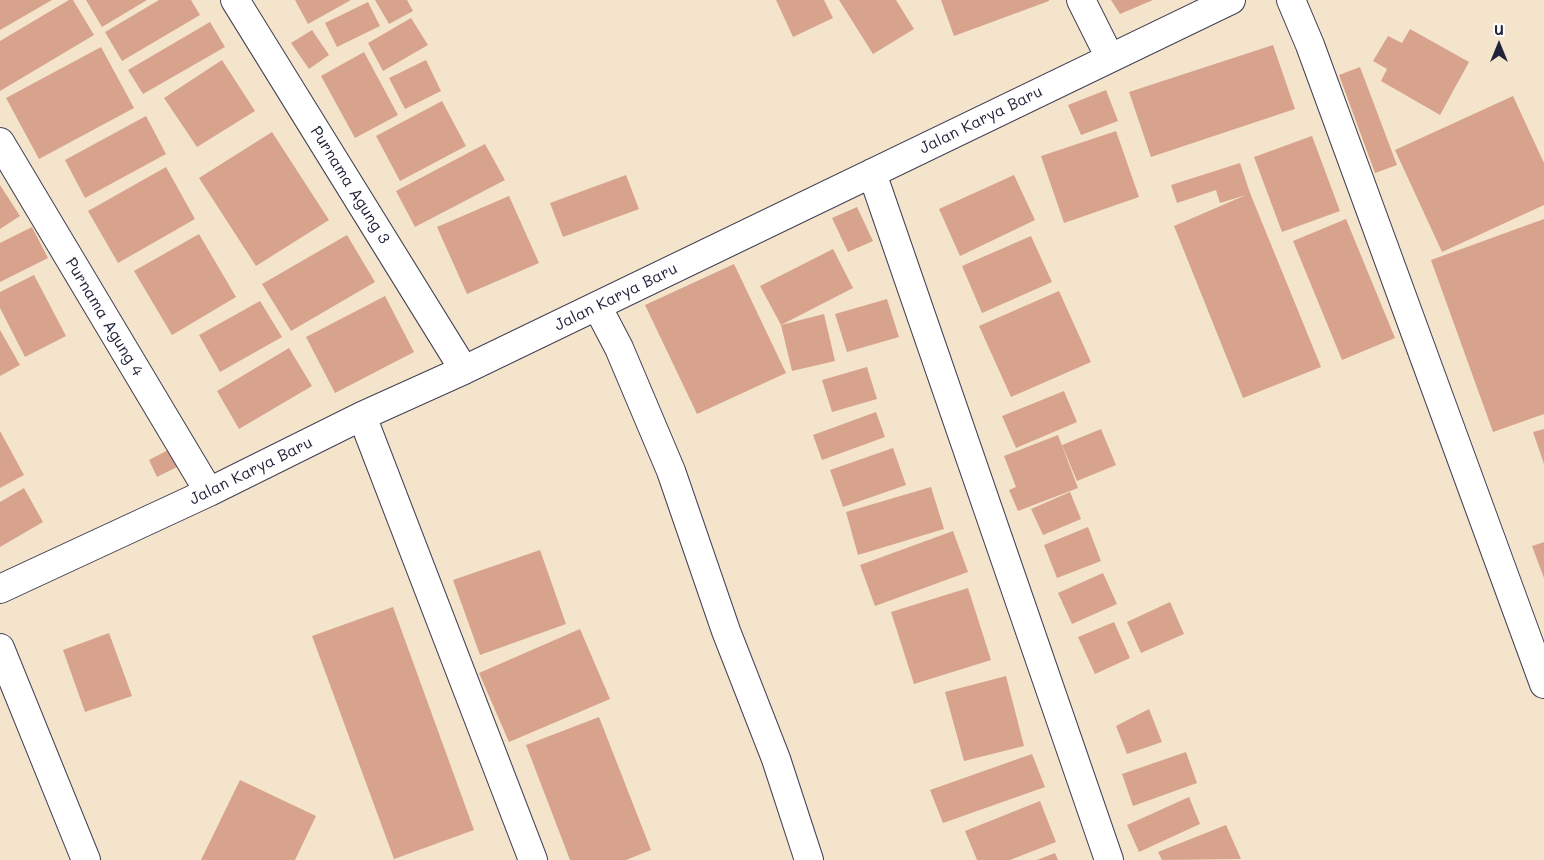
<!DOCTYPE html>
<html>
<head>
<meta charset="utf-8">
<style>
	body { margin:0 }
	#map { position:relative; width:1544px; height:860px; overflow:hidden; background:#f4e4cc; font-family:Mali,sans-serif }
	canvas { display:block }
	.north { position:absolute; left:1474px; top:20px; width:50px; height:50px; -webkit-text-stroke:4px #fff; paint-order:stroke; rotate:0deg; font-size:14px; font-weight:700; line-height:20px; text-align:center; color:#22223b }
	.north::after { content:''; display:block; margin:auto; width:18px; height:22px; background:#22223b; clip-path:polygon(50% 0,100% 100%,50% 72%,0 100%) }
</style>
</head>
<body>
<div id="map">
<canvas width="1544" height="860"></canvas>
<div class="north">U</div>
</div>
<script>
const ctx = document.querySelector('canvas').getContext('2d');
ctx.lineJoin = 'round';
function fillPath(path, color) { ctx.fillStyle = color; ctx.fill(path, 'evenodd'); }
function strokePath(path, color, width, dash) { ctx.strokeStyle = color; ctx.lineWidth = width; ctx.lineCap = dash ? 'butt' : 'round'; ctx.setLineDash(dash || []); ctx.stroke(path); }
function label(font, color, halo, rows, align = 'center') {
  ctx.font = font + ' Mali,sans-serif'; ctx.lineWidth = 4; ctx.setLineDash([]); ctx.textBaseline = 'middle'; ctx.strokeStyle = halo; ctx.fillStyle = color; for (const [text, x, y, turn = 0] of rows) {
    ctx.save(); ctx.translate(x, y); ctx.rotate((+turn || 0) * Math.PI / 180); ctx.textAlign = isNaN(turn) ? turn : align; if (halo) ctx.strokeText(text, 0, 0); ctx.fillText(text, 0, 0); ctx.restore();
  }
}
const building = new Path2D(`
	M 0,0 L 52,0 L 0,30 Z
	M 69,0 L 73,0 L 94,35 L 0,91 L 0,41 Z
	M 86,0 L 147,0 L 102,27 Z
	M 159,0 L 191,0 L 200,15 L 122,61 L 105,32 Z
	M 295,0 L 351,0 L 308,24 Z
	M 375,0 L 407,0 L 413,11 L 389,24 Z
	M 776,0 L 824,0 L 833,18 L 793,37 Z
	M 839,0 L 896,0 L 914,29 L 873,54 Z
	M 941,0 L 1049,0 L 1049,1 L 954,36 Z
	M 1111,0 L 1153,0 L 1120,14 Z
	M 368,2 L 380,26 L 337,47 L 325,23 Z
	M 411,18 L 428,45 L 383,71 L 368,43 Z
	M 210,22 L 225,47 L 143,94 L 128,70 Z
	M 1410,29 L 1469,62 L 1440,115 L 1381,81 L 1387,69 L 1373,61 L 1388,36 L 1402,43 Z
	M 312,30 L 329,55 L 309,69 L 291,43 Z
	M 1273,45 L 1295,109 L 1151,157 L 1129,92 Z
	M 101,47 L 134,108 L 39,159 L 6,98 Z
	M 364,52 L 398,115 L 355,138 L 321,76 Z
	M 222,60 L 255,111 L 197,147 L 164,98 Z
	M 426,60 L 441,91 L 405,109 L 389,78 Z
	M 1360,67 L 1397,165 L 1375,173 L 1339,75 Z
	M 1106,90 L 1118,121 L 1081,135 L 1068,105 Z
	M 1513,96 L 1544,163 L 1544,205 L 1442,252 L 1395,150 Z
	M 442,101 L 466,146 L 400,181 L 376,136 Z
	M 146,116 L 166,154 L 85,198 L 65,160 Z
	M 1116,131 L 1139,197 L 1064,223 L 1041,156 Z
	M 272,132 L 329,220 L 256,266 L 199,178 Z
	M 1312,136 L 1340,211 L 1282,232 L 1254,157 Z
	M 485,144 L 505,180 L 415,227 L 396,191 Z
	M 1240,163 L 1250,193 L 1321,367 L 1243,398 L 1174,226 L 1246,195 L 1220,203 L 1216,190 L 1177,203 L 1171,185 Z
	M 166,167 L 195,219 L 118,263 L 88,211 Z
	M 626,175 L 639,209 L 563,237 L 550,203 Z
	M 1014,175 L 1035,220 L 960,256 L 939,209 Z
	M 0,185 L 20,216 L 0,229 Z
	M 509,196 L 539,263 L 467,294 L 437,227 Z
	M 857,207 L 873,241 L 848,252 L 832,218 Z
	M 1346,219 L 1395,338 L 1342,360 L 1293,241 Z
	M 1544,219 L 1544,414 L 1493,432 L 1431,260 Z
	M 32,227 L 48,258 L 0,282 L 0,243 Z
	M 199,234 L 236,297 L 172,335 L 134,271 Z
	M 347,235 L 375,282 L 291,331 L 262,284 Z
	M 1031,236 L 1052,282 L 982,313 L 962,266 Z
	M 833,249 L 853,288 L 781,325 L 760,286 Z
	M 734,264 L 786,373 L 697,414 L 645,305 Z
	M 34,275 L 66,336 L 25,357 L 0,308 L 0,292 Z
	M 1059,291 L 1091,362 L 1011,397 L 979,326 Z
	M 385,296 L 414,352 L 335,393 L 306,337 Z
	M 887,299 L 899,337 L 847,352 L 835,314 Z
	M 260,301 L 282,337 L 220,372 L 199,335 Z
	M 824,314 L 835,361 L 792,371 L 781,325 Z
	M 0,330 L 20,365 L 0,376 Z
	M 289,348 L 312,386 L 239,429 L 217,391 Z
	M 867,367 L 877,399 L 832,412 L 822,380 Z
	M 1064,391 L 1077,422 L 1016,448 L 1002,416 Z
	M 876,412 L 885,437 L 822,460 L 813,435 Z
	M 1101,429 L 1116,465 L 1077,481 L 1062,445 Z
	M 1544,429 L 1544,464 L 1533,432 Z
	M 0,431 L 24,475 L 0,488 Z
	M 1058,435 L 1078,488 L 1018,511 L 1009,490 L 1016,487 L 1004,456 Z
	M 893,448 L 906,485 L 843,507 L 830,470 Z
	M 168,450 L 177,467 L 157,477 L 149,460 Z
	M 931,487 L 944,529 L 858,555 L 846,512 Z
	M 24,488 L 43,522 L 0,547 L 0,502 Z
	M 1070,492 L 1081,519 L 1043,535 L 1031,509 Z
	M 1088,527 L 1101,561 L 1057,578 L 1044,545 Z
	M 953,531 L 968,572 L 875,606 L 860,565 Z
	M 1544,542 L 1544,578 L 1532,546 Z
	M 540,550 L 566,624 L 480,655 L 453,580 Z
	M 1103,573 L 1117,604 L 1072,624 L 1058,593 Z
	M 968,588 L 991,660 L 914,684 L 891,612 Z
	M 1170,602 L 1184,634 L 1141,653 L 1127,622 Z
	M 393,607 L 474,830 L 394,859 L 312,636 Z
	M 1114,622 L 1130,658 L 1095,674 L 1078,637 Z
	M 580,629 L 610,699 L 509,742 L 479,673 Z
	M 109,633 L 132,696 L 85,712 L 63,650 Z
	M 1006,676 L 1024,746 L 964,761 L 945,692 Z
	M 1149,709 L 1162,742 L 1127,754 L 1116,726 Z
	M 599,717 L 651,850 L 626,860 L 570,860 L 526,745 Z
	M 1186,752 L 1197,783 L 1133,806 L 1122,774 Z
	M 1032,754 L 1045,787 L 943,823 L 930,790 Z
	M 240,780 L 316,816 L 295,860 L 201,860 Z
	M 1189,797 L 1200,824 L 1139,852 L 1127,825 Z
	M 1040,801 L 1056,842 L 1010,860 L 977,860 L 965,831 Z
	M 1226,825 L 1241,859 L 1162,860 L 1158,852 Z
	M 1055,853 L 1058,860 L 1037,860 Z`);
const minor = new Path2D(`
	M 235,0 L 464,370
	M 1081,0 L 1110,58
	M 1291,0 L 1310,45 L 1544,684
	M 0,142 L 209,492
	M 872,173 L 1109,860
	M 597,306 L 619,348 L 671,471 L 726,631 L 776,759 L 809,860
	M 362,416 L 533,860
	M 0,589 L 209,492 L 362,416 L 464,370 L 1231,0
	M 0,648 L 86,860`);
const streetNames = [
	["Jalan Karya Baru",981,120,-26],
	["Purnama Agung 3",350,185,58],
	["Jalan Karya Baru",616,297,-26],
	["Purnama Agung 4",104,317,59],
	["Jalan Karya Baru",251,471,-26]
];
fillPath(building, '#d7a38d');
strokePath(minor, '#423f51', 30);
strokePath(minor, '#fff', 28);
label('16px', '#22223b', '#fff', streetNames);
</script>
</body>
</html>
